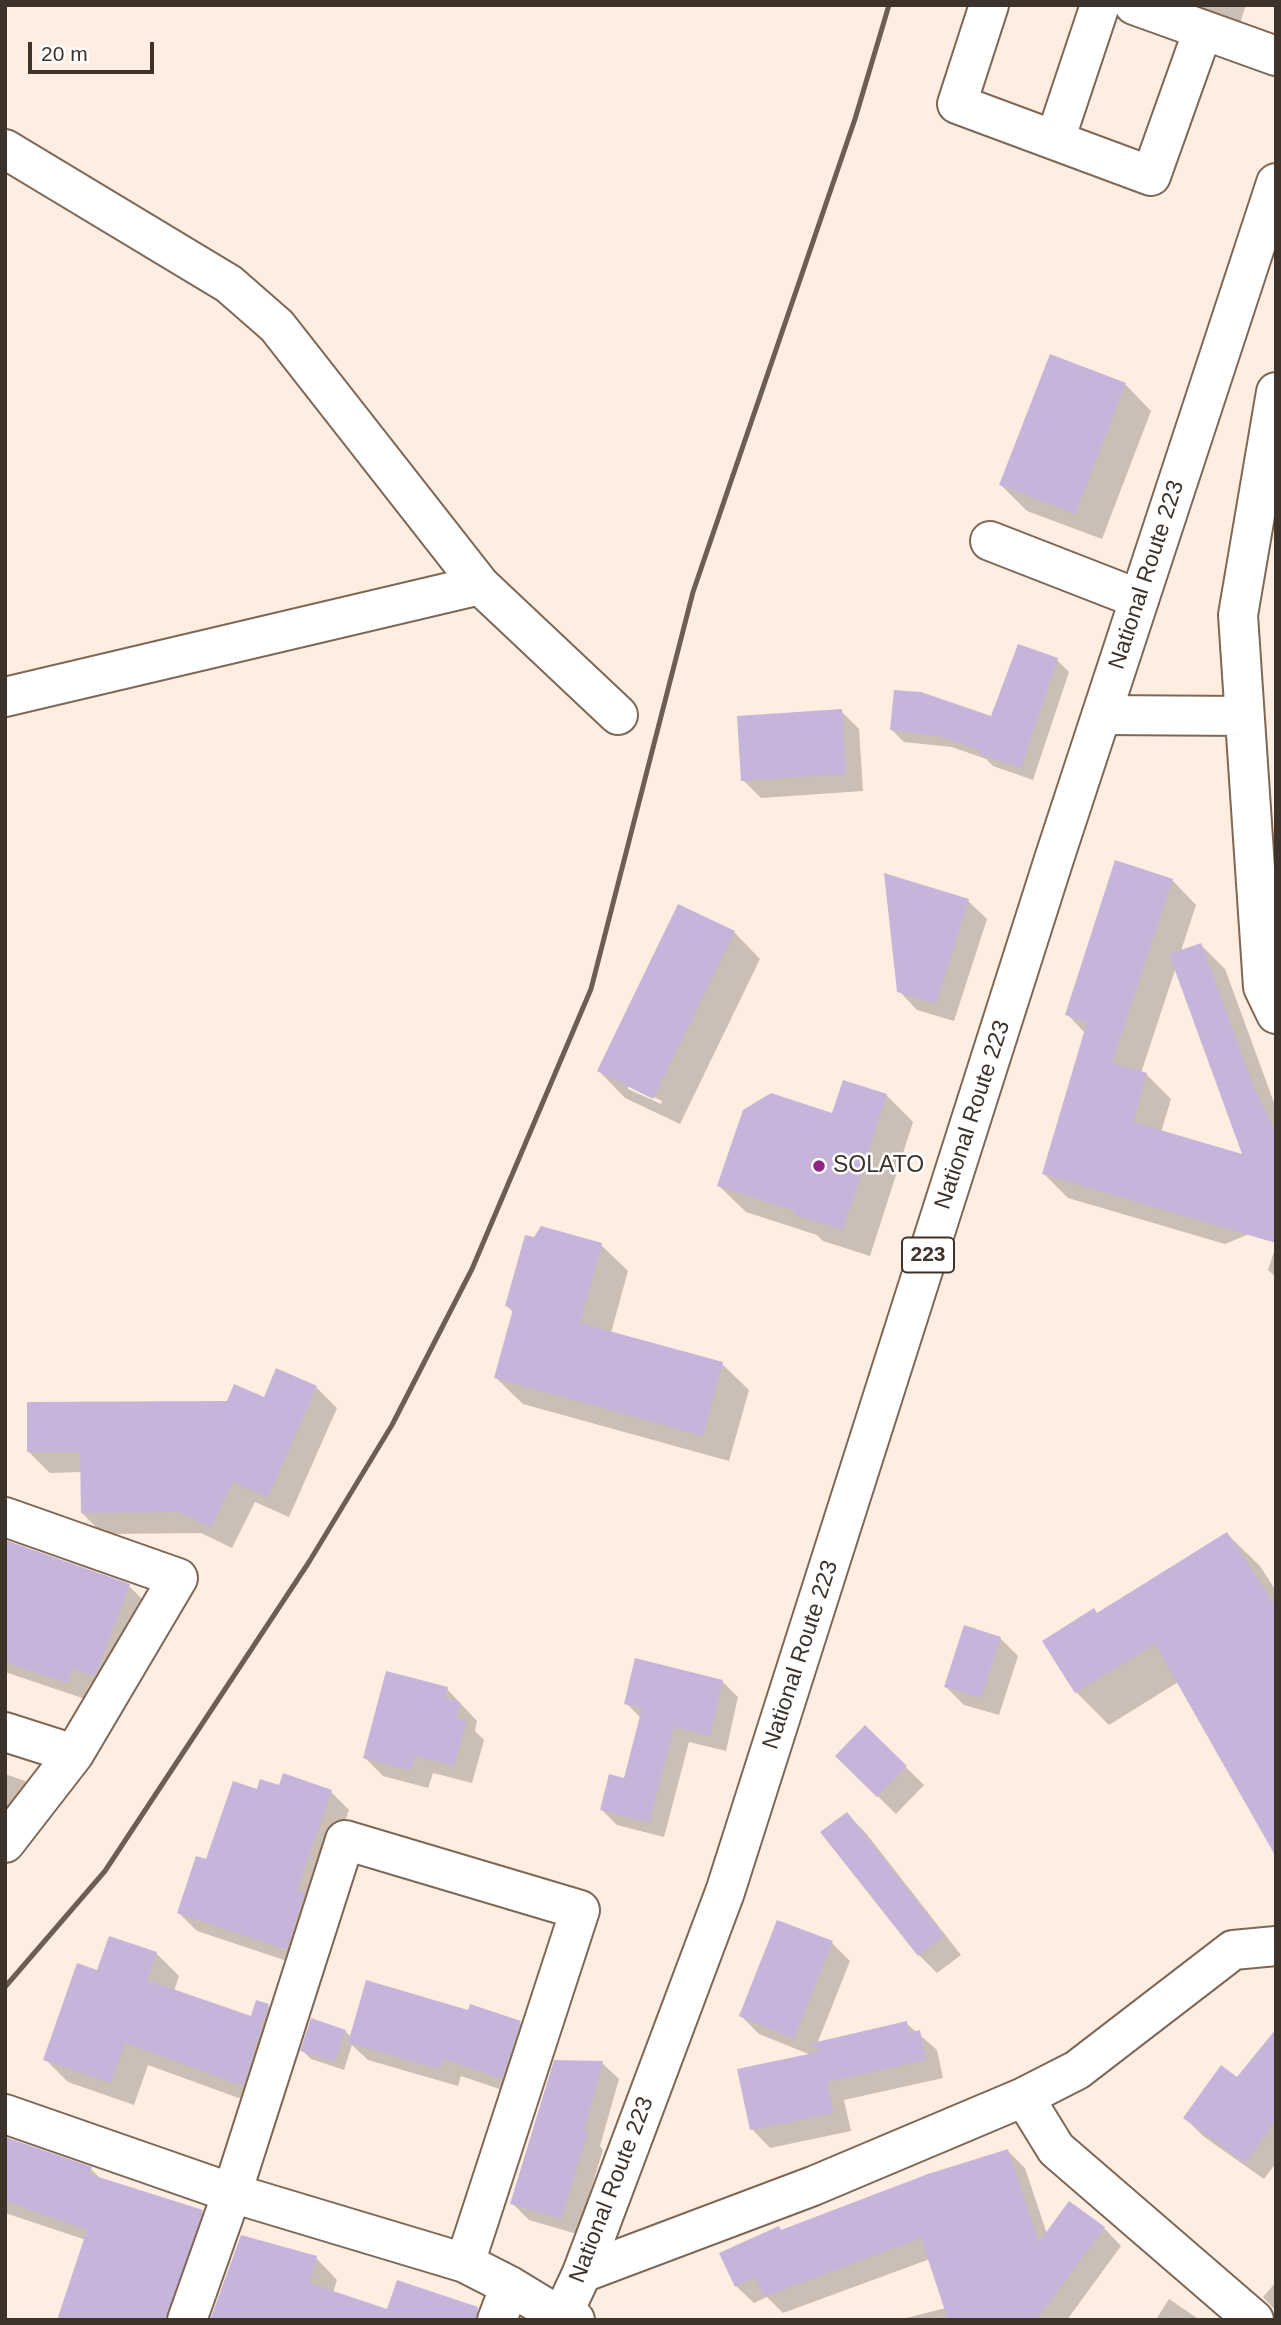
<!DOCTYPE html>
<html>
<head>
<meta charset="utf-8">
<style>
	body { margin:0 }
	#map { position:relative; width:1281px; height:2325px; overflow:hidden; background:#feeee1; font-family:Helvetica,sans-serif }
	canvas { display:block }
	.frame { position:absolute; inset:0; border:7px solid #3e332b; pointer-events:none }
	.scale { position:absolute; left:28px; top:42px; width:126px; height:32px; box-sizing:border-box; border:4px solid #3e332b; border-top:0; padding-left:9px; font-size:21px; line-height:24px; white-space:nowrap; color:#3e332b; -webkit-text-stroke:5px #fff; paint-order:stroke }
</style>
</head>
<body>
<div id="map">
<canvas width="1281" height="2325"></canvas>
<div class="frame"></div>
<div class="scale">20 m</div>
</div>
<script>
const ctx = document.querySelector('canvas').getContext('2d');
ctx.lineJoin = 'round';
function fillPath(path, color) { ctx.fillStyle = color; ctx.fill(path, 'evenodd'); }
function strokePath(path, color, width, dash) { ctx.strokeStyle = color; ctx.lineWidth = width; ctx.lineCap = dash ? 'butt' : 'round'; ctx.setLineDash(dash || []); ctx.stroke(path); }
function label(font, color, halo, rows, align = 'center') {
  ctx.font = font + ' Helvetica,sans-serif'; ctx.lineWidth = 5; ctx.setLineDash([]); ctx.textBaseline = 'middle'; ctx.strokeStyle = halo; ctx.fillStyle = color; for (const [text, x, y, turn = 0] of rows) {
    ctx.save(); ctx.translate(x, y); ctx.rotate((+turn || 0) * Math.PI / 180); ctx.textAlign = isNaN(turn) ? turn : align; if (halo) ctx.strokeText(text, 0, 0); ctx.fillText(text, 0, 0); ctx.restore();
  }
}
const shadow = new Path2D(`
	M 1155,5 L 1246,5 L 1237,32 Z
	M 1125,384 L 1151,411 L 1102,539 L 1027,511 L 1001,485 Z
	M 1057,660 L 1069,672 L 1033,780 L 993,766 L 986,759 L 952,747 L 904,742 L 892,730 L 992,718 Z
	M 841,711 L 859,729 L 863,791 L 761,798 L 743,780 Z
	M 886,875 L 968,901 L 987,919 L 954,1021 L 917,1010 L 899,991 Z
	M 1172,880 L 1196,905 L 1181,951 L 1201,945 L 1225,969 L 1276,1108 L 1276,1223 L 1225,1244 L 1068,1198 L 1044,1174 L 1086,1034 L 1067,1014 ZM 1176,967 L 1245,1157 L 1161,1132 L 1171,1099 L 1146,1074 L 1141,1073 Z
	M 734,932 L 760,959 L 680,1124 L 625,1098 L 599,1071 ZM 628,1085 L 662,1101 L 661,1104 L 628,1089 Z
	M 886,1095 L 913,1122 L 870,1256 L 823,1241 L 817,1235 L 746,1212 L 719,1186 L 833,1115 Z
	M 601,1245 L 628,1271 L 611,1333 L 722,1364 L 749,1390 L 729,1461 L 523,1404 L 496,1378 L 514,1313 L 507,1306 Z
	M 1276,1246 L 1276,1277 L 1268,1270 Z
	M 316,1387 L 337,1408 L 289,1517 L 255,1502 L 232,1548 L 201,1533 L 103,1534 L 82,1513 L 82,1472 L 50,1473 L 29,1452 L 228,1403 L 265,1399 Z
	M 1227,1534 L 1260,1566 L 1276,1591 L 1276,1846 L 1178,1682 L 1109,1725 L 1076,1692 L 1094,1610 L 1098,1614 Z
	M 5,1542 L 129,1586 L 147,1604 L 113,1692 L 89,1686 L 85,1699 L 5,1672 Z
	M 1000,1638 L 1018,1656 L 999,1715 L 964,1705 L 946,1687 Z
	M 723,1682 L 738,1697 L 726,1751 L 689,1742 L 664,1837 L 617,1825 L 602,1810 L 625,1780 L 641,1718 L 626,1703 Z
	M 447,1689 L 477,1721 L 475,1731 L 484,1740 L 472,1783 L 433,1773 L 428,1788 L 383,1776 L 365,1758 Z
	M 865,1727 L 924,1785 L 896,1814 L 837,1756 Z
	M 5,1774 L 25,1781 L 43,1799 L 5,1833 Z
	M 280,1787 L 331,1792 L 349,1810 L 316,1905 L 305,1967 L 197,1931 L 179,1913 L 207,1861 Z
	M 847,1814 L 865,1832 L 961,1955 L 937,1973 L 919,1955 Z
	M 832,1943 L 850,1961 L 817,2044 L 906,2023 L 937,2050 L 943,2078 L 844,2100 L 851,2131 L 770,2148 L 752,2129 L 811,2055 L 759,2034 L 741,2016 Z
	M 156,1953 L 179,1976 L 174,1991 L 252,2018 L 257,2002 L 268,2006 L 292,2029 L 266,2108 L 148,2065 L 134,2105 L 68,2082 L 45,2059 Z
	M 470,2012 L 520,2023 L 538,2041 L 520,2096 L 461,2076 L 458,2086 L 368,2060 L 352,2045 L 344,2070 L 311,2059 L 302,2050 L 345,2031 L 351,2037 Z
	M 1276,2032 L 1276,2163 L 1264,2179 L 1203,2136 L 1185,2118 L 1238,2079 Z
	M 602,2063 L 619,2079 L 600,2146 L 603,2150 L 577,2234 L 529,2220 L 512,2203 Z
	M 5,2139 L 91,2169 L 102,2180 L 202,2212 L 220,2230 L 188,2320 L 59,2320 L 86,2240 L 5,2213 Z
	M 1008,2151 L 1025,2168 L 1047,2234 L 1104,2228 L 1121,2246 L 1067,2320 L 898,2320 L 946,2308 L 930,2259 L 783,2313 L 767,2297 L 754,2303 L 736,2286 L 782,2231 Z
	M 316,2258 L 337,2280 L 333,2293 L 388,2311 L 466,2320 L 212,2320 Z
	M 1276,2282 L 1276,2311 L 1263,2297 Z
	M 1169,2299 L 1200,2320 L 1147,2320 L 1157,2318 Z`);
const building = new Path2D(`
	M 1050,354 L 1126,383 L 1075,514 L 999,485 Z
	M 1018,644 L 1058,658 L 1021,768 L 979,754 L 980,750 L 938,736 L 890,730 L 894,690 L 921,692 L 991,716 Z
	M 842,709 L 846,774 L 741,781 L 737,716 Z
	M 1115,860 L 1173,879 L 1112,1063 L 1147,1073 L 1133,1122 L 1242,1154 L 1169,954 L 1201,943 L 1254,1087 L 1276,1134 L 1276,1243 L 1042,1174 L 1087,1022 L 1065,1015 Z
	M 884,873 L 969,899 L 936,1004 L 897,992 Z
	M 678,904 L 735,931 L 653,1099 L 597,1071 Z
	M 843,1080 L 887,1094 L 843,1230 L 794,1215 L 795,1211 L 717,1186 L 743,1110 L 771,1093 L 832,1113 Z
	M 541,1226 L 602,1243 L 580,1323 L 723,1362 L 703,1436 L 494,1378 L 513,1309 L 505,1306 L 525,1235 L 534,1237 Z
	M 276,1368 L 317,1386 L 268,1497 L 233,1482 L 211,1528 L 179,1512 L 81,1513 L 80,1452 L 27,1452 L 27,1402 L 227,1401 L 234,1384 L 264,1397 Z
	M 1227,1532 L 1276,1607 L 1276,1857 L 1155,1644 L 1075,1693 L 1042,1641 L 1094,1608 L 1097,1613 Z
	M 5,1540 L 130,1584 L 95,1676 L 72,1669 L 67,1683 L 5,1662 Z
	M 964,1625 L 1001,1637 L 981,1698 L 944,1687 Z
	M 635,1658 L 723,1680 L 710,1736 L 674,1727 L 649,1823 L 600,1810 L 609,1774 L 624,1778 L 642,1708 L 624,1704 Z
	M 386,1671 L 448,1687 L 445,1698 L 460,1702 L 456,1718 L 467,1721 L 454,1766 L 415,1756 L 410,1771 L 363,1758 Z
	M 865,1725 L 907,1766 L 877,1797 L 835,1756 Z
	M 283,1773 L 332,1790 L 297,1890 L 305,1892 L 287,1950 L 177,1913 L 196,1856 L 206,1859 L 233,1781 L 257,1789 L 260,1779 L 279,1785 Z
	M 847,1812 L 944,1936 L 918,1956 L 820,1832 Z
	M 777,1920 L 833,1941 L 794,2039 L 739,2016 Z
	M 109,1936 L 157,1952 L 147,1980 L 251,2016 L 256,2000 L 269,2004 L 243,2086 L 125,2043 L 111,2083 L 43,2060 L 77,1963 L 97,1970 Z
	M 366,1980 L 468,2010 L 470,2004 L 521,2021 L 502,2079 L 443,2059 L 440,2069 L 348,2043 Z
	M 311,2018 L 346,2030 L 335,2062 L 300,2051 Z
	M 907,2021 L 909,2033 L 920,2030 L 926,2060 L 827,2082 L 834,2113 L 750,2130 L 737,2069 L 823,2051 L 808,2044 Z
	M 1276,2029 L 1276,2120 L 1245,2163 L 1183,2118 L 1221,2065 L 1237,2077 Z
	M 554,2060 L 603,2061 L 584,2131 L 588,2132 L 561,2219 L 510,2204 Z
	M 5,2137 L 92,2167 L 89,2174 L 203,2210 L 166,2320 L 57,2320 L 87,2230 L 5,2201 Z
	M 1008,2149 L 1039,2242 L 1069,2201 L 1105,2227 L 1036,2320 L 948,2320 L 921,2238 L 764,2297 L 755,2277 L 735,2287 L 719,2253 L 779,2226 L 781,2230 L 928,2174 Z
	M 241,2235 L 317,2256 L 309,2283 L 387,2309 L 397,2280 L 478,2307 L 476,2320 L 210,2320 Z`);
const minor = new Path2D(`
	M 989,5 L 957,104 L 1151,176 L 1203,30
	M 1134,5 L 1276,56
	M 1055,140 L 1100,5
	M 5,149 L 229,284 L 277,326 L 480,585 L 618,715
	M 1276,392 L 1238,615 L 1263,987 L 1276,1014
	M 990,541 L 1139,599
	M 5,697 L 480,585
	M 1102,715 L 1244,716
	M 5,1517 L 178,1578 L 74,1754
	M 5,1732 L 74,1754 L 5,1843
	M 1024,2097 L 1056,2149 L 1254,2320
	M 5,2114 L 232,2193 L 465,2263 L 510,2286 L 561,2317 L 575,2320
	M 582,2273 L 813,2186 L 1024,2097 L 1077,2070 L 1233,1950 L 1276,1946
	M 187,2320 L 232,2193 L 345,1840 L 580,1910 L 465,2263
	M 497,2320 L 510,2286`);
const highway = new Path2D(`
	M 560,2320 L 582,2273 L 725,1892 L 1054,859 L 1276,183`);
const rail = new Path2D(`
	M 5,1987 L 105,1871 L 309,1562 L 392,1425 L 472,1269 L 591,989 L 693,592 L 855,119 L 889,5`);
const markers = [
	[819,1166,7,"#8f2488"]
];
const shields = [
	[928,1255,52]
];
const shieldNames = [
	["223",928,1255]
];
const streetNames = [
	["National Route 223",1147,575,-72],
	["National Route 223",973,1115,-72],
	["National Route 223",801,1655,-72],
	["National Route 223",612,2190,-69]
];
const poiNames = [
	["SOLATO",833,1166]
];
fillPath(shadow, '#0003');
fillPath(building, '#c7b4da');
strokePath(minor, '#7f6755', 42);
strokePath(highway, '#7f6755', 42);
strokePath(minor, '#fff', 38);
strokePath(highway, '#fff', 38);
strokePath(rail, '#6b5f55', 5);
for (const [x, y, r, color] of markers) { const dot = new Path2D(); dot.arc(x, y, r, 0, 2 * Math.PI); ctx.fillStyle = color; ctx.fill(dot); strokePath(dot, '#fff', 2.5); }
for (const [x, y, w] of shields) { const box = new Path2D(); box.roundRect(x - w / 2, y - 17.5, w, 35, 5); ctx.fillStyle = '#fff'; ctx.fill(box); strokePath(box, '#3e332b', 2); }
label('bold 21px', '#3e332b', null, shieldNames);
label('23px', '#3e332b', '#fff', streetNames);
label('23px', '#3e332b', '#fff', poiNames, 'left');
</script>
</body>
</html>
